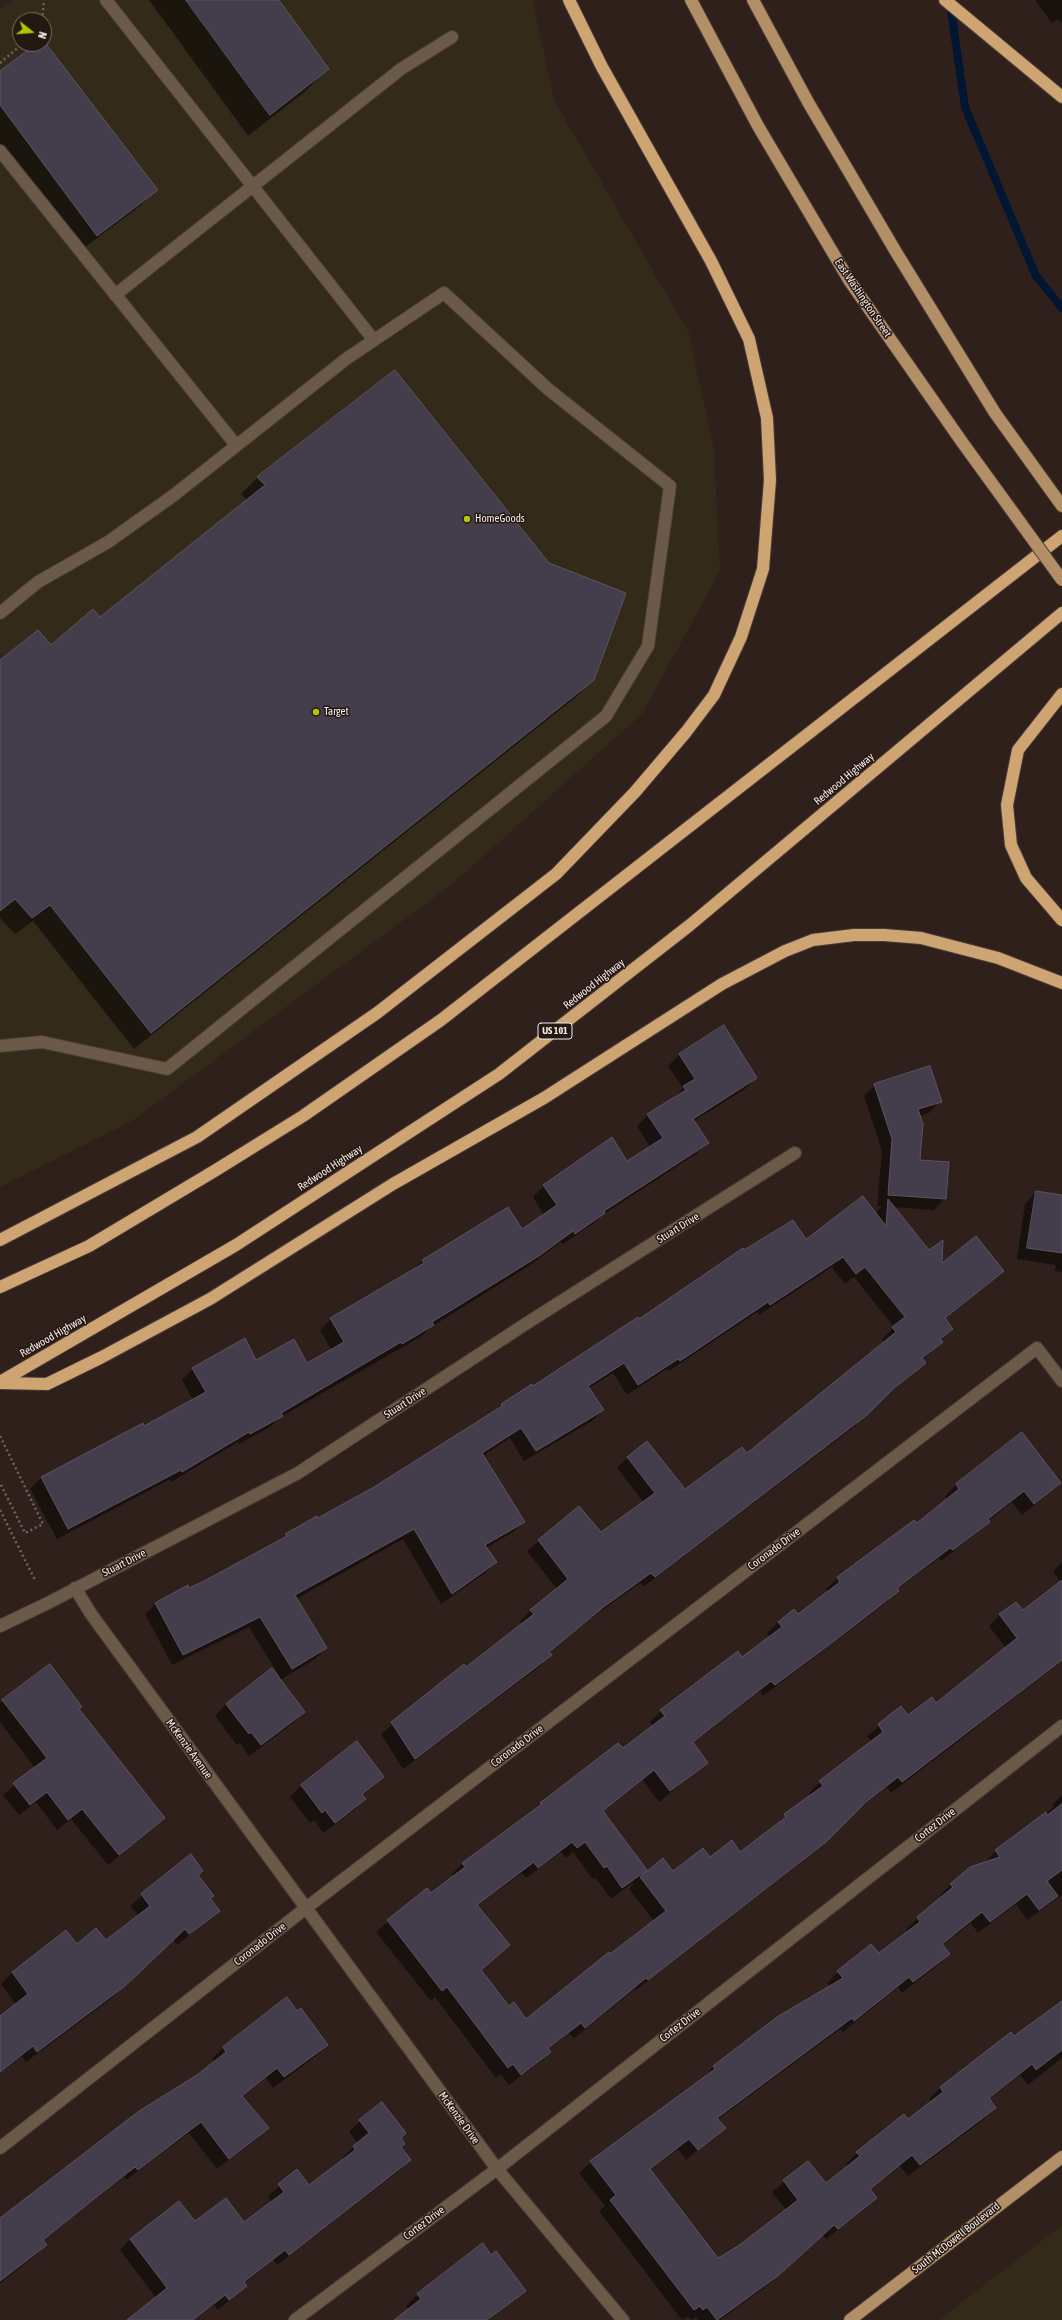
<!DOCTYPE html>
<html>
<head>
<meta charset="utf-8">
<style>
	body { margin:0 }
	#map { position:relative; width:1062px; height:2320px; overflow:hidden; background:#2f201b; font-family:"Asap Condensed",sans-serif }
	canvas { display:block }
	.north { position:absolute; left:12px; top:12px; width:40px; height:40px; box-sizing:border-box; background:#251712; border:1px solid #786c67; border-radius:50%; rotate:107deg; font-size:11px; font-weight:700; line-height:16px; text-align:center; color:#f5ebe7 }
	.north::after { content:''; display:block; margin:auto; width:14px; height:18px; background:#b1c500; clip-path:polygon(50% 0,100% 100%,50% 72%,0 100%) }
</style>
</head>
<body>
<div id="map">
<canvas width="1062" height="2320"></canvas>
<div class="north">N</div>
</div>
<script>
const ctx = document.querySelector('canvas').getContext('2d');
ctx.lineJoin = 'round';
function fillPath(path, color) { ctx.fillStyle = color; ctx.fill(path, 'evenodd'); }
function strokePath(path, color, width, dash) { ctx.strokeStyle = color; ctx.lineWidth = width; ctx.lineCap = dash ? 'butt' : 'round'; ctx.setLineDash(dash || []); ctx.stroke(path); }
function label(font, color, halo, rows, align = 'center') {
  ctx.font = font + ' "Asap Condensed",sans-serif'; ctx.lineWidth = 3; ctx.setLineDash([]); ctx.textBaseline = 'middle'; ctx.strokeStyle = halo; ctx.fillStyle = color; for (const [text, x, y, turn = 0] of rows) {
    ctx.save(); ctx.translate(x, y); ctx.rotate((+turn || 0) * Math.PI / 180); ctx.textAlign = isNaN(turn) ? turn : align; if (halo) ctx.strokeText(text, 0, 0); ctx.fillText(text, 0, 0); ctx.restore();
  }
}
const commercial = new Path2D(`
	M 12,0 L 533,0 L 554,100 L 689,333 L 714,450 L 720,571 L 642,714 L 451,885 L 132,1121 L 0,1187 L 0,9 ZM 20,20 L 44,20 L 44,44 L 20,44 Z
	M 1062,2225 L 1062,2320 L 939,2320 Z`);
const shadow = new Path2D(`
	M 149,0 L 277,0 L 327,69 L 306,91 L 248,136 Z
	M 1035,0 L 1062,0 L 1062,23 L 1057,19 L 1052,23 Z
	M 44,43 L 156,189 L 140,206 L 80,251 L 0,144 L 0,72 L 37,44 Z
	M 394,371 L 593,679 L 576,697 L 134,1049 L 33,921 L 15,934 L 0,918 L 0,661 L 51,647 L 100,618 L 247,500 L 241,494 L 257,478 Z
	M 680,1054 L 756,1077 L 745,1089 L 694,1121 L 708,1143 L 696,1154 L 601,1216 L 593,1224 L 563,1244 L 561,1242 L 527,1267 L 431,1327 L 422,1336 L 279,1418 L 270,1427 L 239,1444 L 238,1442 L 171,1482 L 169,1480 L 57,1539 L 30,1489 L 41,1478 L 143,1425 L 144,1427 L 193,1400 L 182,1380 L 193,1369 L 256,1361 L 307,1365 L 332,1351 L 320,1330 L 331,1319 L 412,1271 L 422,1261 L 507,1208 L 521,1230 L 544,1215 L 533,1197 L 544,1186 L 627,1162 L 650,1147 L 637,1126 L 648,1115 L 673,1099 L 683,1088 L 668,1066 Z
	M 875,1085 L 940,1101 L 929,1113 L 919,1116 L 919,1161 L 945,1198 L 934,1210 L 893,1207 L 940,1265 L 1003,1271 L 945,1319 L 952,1329 L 940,1340 L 942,1342 L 922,1360 L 925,1363 L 881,1400 L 855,1426 L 643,1587 L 640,1583 L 593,1617 L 548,1653 L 550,1655 L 540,1666 L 403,1769 L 381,1734 L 464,1666 L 466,1668 L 522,1624 L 520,1621 L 531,1610 L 557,1589 L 527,1551 L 579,1507 L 601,1533 L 644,1503 L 617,1468 L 628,1457 L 685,1491 L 747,1455 L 885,1342 L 882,1339 L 894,1327 L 854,1277 L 845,1284 L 832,1267 L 759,1315 L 757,1312 L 669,1371 L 667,1369 L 627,1395 L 613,1373 L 589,1388 L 603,1410 L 592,1421 L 524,1461 L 510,1438 L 483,1456 L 524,1522 L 513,1532 L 486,1548 L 496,1562 L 485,1573 L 441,1604 L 403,1539 L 296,1599 L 326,1648 L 315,1659 L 280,1680 L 304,1712 L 293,1723 L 249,1756 L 240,1743 L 237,1745 L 215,1716 L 226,1704 L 280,1677 L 249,1627 L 172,1665 L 145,1614 L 156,1603 L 189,1589 L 374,1488 L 492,1414 L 501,1405 L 532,1385 L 533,1388 L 744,1252 L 806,1241 L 877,1216 L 877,1211 L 882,1206 L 877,1206 L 882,1151 L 864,1096 Z
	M 1036,1192 L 1062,1196 L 1062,1272 L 1055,1271 L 1056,1265 L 1017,1259 L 1025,1204 Z
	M 1022,1434 L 1059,1483 L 1048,1494 L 1022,1515 L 1012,1502 L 988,1521 L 977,1533 L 941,1561 L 939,1558 L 897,1589 L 898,1591 L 887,1602 L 816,1656 L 763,1696 L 760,1691 L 693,1743 L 707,1762 L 659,1802 L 643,1780 L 603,1812 L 646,1870 L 642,1876 L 673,1873 L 710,1858 L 740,1853 L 811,1796 L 809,1793 L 820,1782 L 872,1742 L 867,1736 L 900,1708 L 908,1717 L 936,1704 L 1006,1648 L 989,1626 L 1000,1615 L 1022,1611 L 1061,1582 L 1053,1572 L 1062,1562 L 1062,1661 L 891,1793 L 887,1787 L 853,1814 L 813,1853 L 636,1990 L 635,1989 L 574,2038 L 569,2033 L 548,2049 L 550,2052 L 539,2063 L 509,2085 L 501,2074 L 496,2078 L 435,1997 L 431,2001 L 376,1932 L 427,1890 L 430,1894 L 454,1877 L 452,1874 L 463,1863 L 531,1813 L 618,1744 L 623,1750 L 653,1726 L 650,1722 L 661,1711 L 742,1658 L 770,1637 L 767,1633 L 778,1622 L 798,1616 L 829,1592 L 826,1589 L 838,1578 L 917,1525 L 948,1500 L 945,1496 L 956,1485 ZM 561,1852 L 566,1858 L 573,1852 L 593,1879 L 595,1877 L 611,1899 L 634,1882 L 629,1889 L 654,1921 L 526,2020 L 508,2007 L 480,1971 L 509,1945 L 477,1906 L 522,1873 L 526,1878 Z
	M 3,1701 L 78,1710 L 164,1818 L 108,1865 L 71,1819 L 57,1830 L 36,1802 L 19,1815 L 3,1795 L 35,1768 L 0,1722 L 0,1703 Z
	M 357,1743 L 383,1777 L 362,1796 L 365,1799 L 354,1810 L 323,1833 L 314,1820 L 310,1823 L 290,1797 L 301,1786 Z
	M 1062,1795 L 1062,1895 L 1027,1920 L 1016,1904 L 978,1933 L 971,1923 L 942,1945 L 949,1954 L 938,1965 L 902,1993 L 898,1987 L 843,2032 L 840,2029 L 718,2119 L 724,2128 L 686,2160 L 678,2149 L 650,2170 L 718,2259 L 738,2247 L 786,2210 L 772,2192 L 808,2162 L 826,2184 L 848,2167 L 846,2164 L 857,2153 L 904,2115 L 907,2120 L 931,2102 L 929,2099 L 940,2088 L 1011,2033 L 1014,2037 L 1062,2002 L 1062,2058 L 1028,2085 L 1020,2075 L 989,2099 L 995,2108 L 984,2119 L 908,2176 L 900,2166 L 869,2190 L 876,2198 L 864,2209 L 826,2239 L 823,2235 L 766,2286 L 720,2320 L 698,2320 L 696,2317 L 691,2320 L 688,2316 L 682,2320 L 599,2211 L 605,2206 L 579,2173 L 591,2162 L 703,2079 L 713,2067 L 778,2017 L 830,1987 L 827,1983 L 838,1972 L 879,1955 L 909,1932 L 906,1929 L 941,1898 L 940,1896 L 951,1884 L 985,1863 L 995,1851 L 1054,1807 L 1052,1805 Z
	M 191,1855 L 197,1875 L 213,1896 L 209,1899 L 218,1911 L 177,1945 L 173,1939 L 113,1997 L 26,2062 L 22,2056 L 0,2073 L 0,2018 L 16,2005 L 1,1984 L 12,1973 L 66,1931 L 77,1945 L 105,1942 L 139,1916 L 130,1906 Z
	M 297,2012 L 327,2045 L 316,2056 L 273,2088 L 266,2078 L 242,2097 L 267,2128 L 256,2139 L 217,2169 L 189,2133 L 126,2180 L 124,2177 L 77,2213 L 43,2241 L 46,2245 L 35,2256 L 0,2283 L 0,2219 L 197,2076 L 215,2062 L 212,2059 L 223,2048 L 265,2015 Z
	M 360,2121 L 400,2138 L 400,2147 L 410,2160 L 399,2171 L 277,2265 L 273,2260 L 244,2284 L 245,2286 L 218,2310 L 214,2305 L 194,2320 L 128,2320 L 156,2298 L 120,2250 L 130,2239 L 195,2223 L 244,2224 L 272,2202 L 268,2196 L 297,2171 L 309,2186 L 344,2160 L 342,2158 L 358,2143 L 349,2132 Z
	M 491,2256 L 525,2291 L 489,2320 L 395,2320 L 409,2309 L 406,2306 L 417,2295 L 450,2269 Z`);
const stream = new Path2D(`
	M 950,3 L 965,107 L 1036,276 L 1062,308`);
const building = new Path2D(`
	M 186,0 L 279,0 L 329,69 L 270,115 Z
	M 44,41 L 158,190 L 97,236 L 0,105 L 0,71 L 36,44 L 44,44 Z
	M 395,370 L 549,563 L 626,593 L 594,680 L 151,1033 L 50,905 L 32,918 L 15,899 L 0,911 L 0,660 L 38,630 L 51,645 L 93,609 L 100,617 L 265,485 L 257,477 Z
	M 724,1025 L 757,1078 L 693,1119 L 709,1143 L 604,1211 L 605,1213 L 575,1234 L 573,1231 L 539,1256 L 445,1314 L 432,1322 L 434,1325 L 402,1344 L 401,1342 L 281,1413 L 283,1416 L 250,1434 L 249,1432 L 182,1472 L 181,1470 L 68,1529 L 41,1477 L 143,1423 L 144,1426 L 206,1392 L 192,1368 L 245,1338 L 256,1360 L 294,1339 L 307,1363 L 344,1342 L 330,1318 L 424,1263 L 422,1260 L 508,1207 L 522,1229 L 557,1205 L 543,1185 L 612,1137 L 627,1161 L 663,1138 L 647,1114 L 686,1090 L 683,1086 L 695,1079 L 679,1054 Z
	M 930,1066 L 942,1102 L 918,1109 L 923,1124 L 920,1160 L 949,1162 L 946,1199 L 888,1195 L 892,1139 L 874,1084 Z
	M 1036,1191 L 1062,1195 L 1062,1253 L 1027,1248 Z
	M 863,1196 L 886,1226 L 888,1199 L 929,1250 L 943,1240 L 942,1263 L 976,1236 L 1004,1271 L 945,1318 L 953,1329 L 940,1339 L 943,1342 L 922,1358 L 926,1363 L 893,1389 L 867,1415 L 655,1577 L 651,1573 L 605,1606 L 549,1652 L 552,1655 L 415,1759 L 391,1722 L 464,1664 L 466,1667 L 534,1614 L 530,1610 L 568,1579 L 538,1540 L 579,1506 L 601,1532 L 655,1493 L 627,1457 L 647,1441 L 685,1489 L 742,1447 L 747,1453 L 896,1332 L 892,1327 L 905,1317 L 865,1267 L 856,1274 L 843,1257 L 770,1305 L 768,1302 L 680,1361 L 678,1359 L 638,1385 L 624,1363 L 588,1386 L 604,1410 L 536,1451 L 521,1428 L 482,1453 L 525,1522 L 485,1545 L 497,1562 L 452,1594 L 414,1529 L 295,1595 L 327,1648 L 292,1669 L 260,1617 L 183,1655 L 155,1603 L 188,1585 L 189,1588 L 204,1581 L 287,1536 L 285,1534 L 317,1516 L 318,1518 L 374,1487 L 502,1406 L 501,1404 L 532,1384 L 533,1386 L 638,1317 L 639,1319 L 743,1248 L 744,1250 L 793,1220 L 806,1239 Z
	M 1022,1432 L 1061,1483 L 1034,1504 L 1024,1491 L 988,1519 L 990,1522 L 953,1550 L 950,1548 L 897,1588 L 899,1591 L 829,1645 L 775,1685 L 771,1681 L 693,1742 L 708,1763 L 670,1791 L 654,1770 L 603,1811 L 647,1870 L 622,1888 L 607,1866 L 604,1868 L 585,1842 L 577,1848 L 572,1842 L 538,1868 L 534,1862 L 477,1905 L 510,1945 L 481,1970 L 509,2006 L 514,2002 L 526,2019 L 609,1952 L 610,1954 L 666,1911 L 640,1877 L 663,1858 L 673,1871 L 703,1848 L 710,1857 L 732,1840 L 740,1852 L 786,1817 L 784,1814 L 823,1786 L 819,1781 L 883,1732 L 878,1724 L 901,1706 L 908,1715 L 932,1697 L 936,1703 L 1017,1638 L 999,1614 L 1016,1602 L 1023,1610 L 1062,1580 L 1062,1660 L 902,1782 L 898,1777 L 865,1803 L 826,1842 L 648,1980 L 646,1978 L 585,2028 L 581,2023 L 548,2048 L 551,2052 L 521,2075 L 513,2064 L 508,2068 L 447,1987 L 442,1991 L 387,1920 L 427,1888 L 431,1893 L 465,1867 L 462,1863 L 542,1804 L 540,1803 L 618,1743 L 623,1748 L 665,1716 L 660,1710 L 738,1651 L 742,1657 L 782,1627 L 778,1622 L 794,1609 L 798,1614 L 840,1582 L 837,1577 L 914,1520 L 917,1523 L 959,1489 L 956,1484 Z
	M 50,1664 L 82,1707 L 79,1709 L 165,1818 L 119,1855 L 82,1809 L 68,1820 L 47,1792 L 30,1805 L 13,1783 L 47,1758 L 2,1700 Z
	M 272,1668 L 305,1712 L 261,1745 L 251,1732 L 249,1734 L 226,1704 Z
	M 357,1741 L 384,1777 L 362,1794 L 366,1799 L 335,1823 L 325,1810 L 322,1813 L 301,1785 Z
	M 1062,1804 L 1062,1870 L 1047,1881 L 1058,1896 L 1039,1910 L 1027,1894 L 990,1922 L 982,1912 L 942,1944 L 950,1954 L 913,1982 L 909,1977 L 854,2021 L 852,2018 L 717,2118 L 726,2128 L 698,2150 L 689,2139 L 650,2169 L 718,2258 L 738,2246 L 798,2200 L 783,2180 L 808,2161 L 826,2183 L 860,2156 L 856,2152 L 904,2114 L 908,2119 L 943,2092 L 940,2087 L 1011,2032 L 1014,2036 L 1062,2001 L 1062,2050 L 1036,2070 L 1032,2064 L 989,2098 L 996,2108 L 920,2165 L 912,2155 L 870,2189 L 877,2198 L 838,2229 L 834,2225 L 779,2275 L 717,2320 L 707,2307 L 703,2310 L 700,2306 L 694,2310 L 610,2200 L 616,2195 L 590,2161 L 715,2069 L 713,2066 L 777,2017 L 843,1978 L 837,1971 L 871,1944 L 879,1953 L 920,1922 L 917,1917 L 953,1887 L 950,1884 L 970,1867 L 1000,1857 L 995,1850 L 1046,1812 L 1047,1815 Z
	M 191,1854 L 203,1871 L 198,1875 L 214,1896 L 210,1898 L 220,1911 L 189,1934 L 185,1929 L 125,1986 L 37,2052 L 33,2046 L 0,2072 L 0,2016 L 28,1994 L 12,1972 L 66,1930 L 77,1944 L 96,1928 L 106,1940 L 150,1906 L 141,1894 Z
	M 287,1997 L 297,2011 L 301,2008 L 328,2045 L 284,2077 L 277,2068 L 242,2096 L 269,2128 L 229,2159 L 201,2122 L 138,2170 L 135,2167 L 89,2203 L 43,2240 L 47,2245 L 0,2281 L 0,2218 L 139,2111 L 197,2075 L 226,2052 L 223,2047 Z
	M 382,2102 L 406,2133 L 401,2138 L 405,2144 L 401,2147 L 411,2160 L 289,2255 L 285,2250 L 244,2282 L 247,2286 L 229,2300 L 225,2295 L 193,2320 L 127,2320 L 167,2288 L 130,2239 L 179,2201 L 195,2221 L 226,2198 L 244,2222 L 284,2192 L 278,2184 L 297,2169 L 309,2185 L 355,2150 L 353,2146 L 369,2133 L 359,2120 Z
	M 483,2243 L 491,2255 L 496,2251 L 526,2291 L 487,2320 L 394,2320 L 421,2299 L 417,2294 Z`);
const path = new Path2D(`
	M 42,20 L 44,0
	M 0,63 L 22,44
	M 0,1436 L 43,1524 L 25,1533 L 0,1483
	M 0,1510 L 35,1580`);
const minor = new Path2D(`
	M 106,0 L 373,339
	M 0,151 L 236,445
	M 115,295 L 401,69 L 452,37
	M 0,613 L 38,582 L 108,542 L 174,495 L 346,359 L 444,293 L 548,389 L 670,486 L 648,646 L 606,716 L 167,1069 L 42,1042 L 0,1046
	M 75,1588 L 91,1614 L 497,2169 L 623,2320
	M 0,1626 L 48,1603 L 298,1473 L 527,1323 L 795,1153
	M 0,2148 L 306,1908 L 1037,1348 L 1062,1381
	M 295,2320 L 497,2169 L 1062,1726`);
const major = new Path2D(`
	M 691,0 L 758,126 L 849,280 L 962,442
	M 753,0 L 808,102 L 896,252 L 995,413 L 1062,506
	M 850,2320 L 1062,2157`);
const highway = new Path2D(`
	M 945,0 L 1062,97
	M 1062,694 L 1018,750 L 1007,805 L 1011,845 L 1026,878 L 1062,920
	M 0,1240 L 197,1137 L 377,1013 L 556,874 L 635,792 L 686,732 L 714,695 L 741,637 L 763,569 L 770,480 L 767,418 L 749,339 L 711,261 L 602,67 L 569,0
	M 0,1287 L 89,1246 L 216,1170 L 303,1116 L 441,1020 L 1062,536
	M 0,1382 L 236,1245 L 499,1074 L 690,925 L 1062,613
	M 0,1383 L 47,1384 L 102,1357 L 210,1299 L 393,1184 L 544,1098 L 722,984 L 785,951 L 813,940 L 854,935 L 884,935 L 921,938 L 998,958 L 1062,983`);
const majorBridge = new Path2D(`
	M 962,442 L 1062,580`);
const markers = [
	[467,519,4,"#b1c500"],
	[316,712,4,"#b1c500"]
];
const shields = [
	[555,1031,34]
];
const shieldNames = [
	["US 101",555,1031]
];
const streetNames = [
	["East Washington Street",863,298,56],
	["Redwood Highway",844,779,-40],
	["Redwood Highway",594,984,-38],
	["Redwood Highway",330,1168,-33],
	["Stuart Drive",678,1228,-32],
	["Redwood Highway",53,1336,-30],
	["Stuart Drive",405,1403,-33],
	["Coronado Drive",774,1549,-37],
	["Stuart Drive",124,1563,-27],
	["Coronado Drive",517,1746,-37],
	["McKenzie Avenue",189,1749,54],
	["Cortez Drive",935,1825,-38],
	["Coronado Drive",260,1944,-38],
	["Cortez Drive",680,2025,-38],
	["McKenzie Drive",459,2118,54],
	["Cortez Drive",424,2223,-37],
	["South McDowell Boulevard",956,2238,-38]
];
const poiNames = [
	["HomeGoods",475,519],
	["Target",324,712]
];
fillPath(commercial, '#342a1a');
fillPath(shadow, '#0007');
strokePath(stream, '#001632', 8);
fillPath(building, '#443e4c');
strokePath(building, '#5a5463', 1);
strokePath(minor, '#4b3c38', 14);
strokePath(major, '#4b3c38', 14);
strokePath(highway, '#4b3c38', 14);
strokePath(path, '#71645f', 2.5, [2, 3]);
strokePath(minor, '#6b5a47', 12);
strokePath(major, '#b28f67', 12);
strokePath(highway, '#cea473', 12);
strokePath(majorBridge, '#4b3c38', 14, []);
strokePath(majorBridge, '#b28f67', 12);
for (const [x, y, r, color] of markers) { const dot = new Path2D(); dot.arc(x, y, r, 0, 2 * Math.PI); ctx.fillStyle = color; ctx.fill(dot); strokePath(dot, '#251712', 1.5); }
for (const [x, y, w] of shields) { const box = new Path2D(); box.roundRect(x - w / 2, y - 8, w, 16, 3); ctx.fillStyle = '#251712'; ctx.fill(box); strokePath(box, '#f5ebe7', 1); }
label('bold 10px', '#f5ebe7', null, shieldNames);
label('11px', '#f5ebe7', '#251712', streetNames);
label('11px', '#f5ebe7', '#251712', poiNames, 'left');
</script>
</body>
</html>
